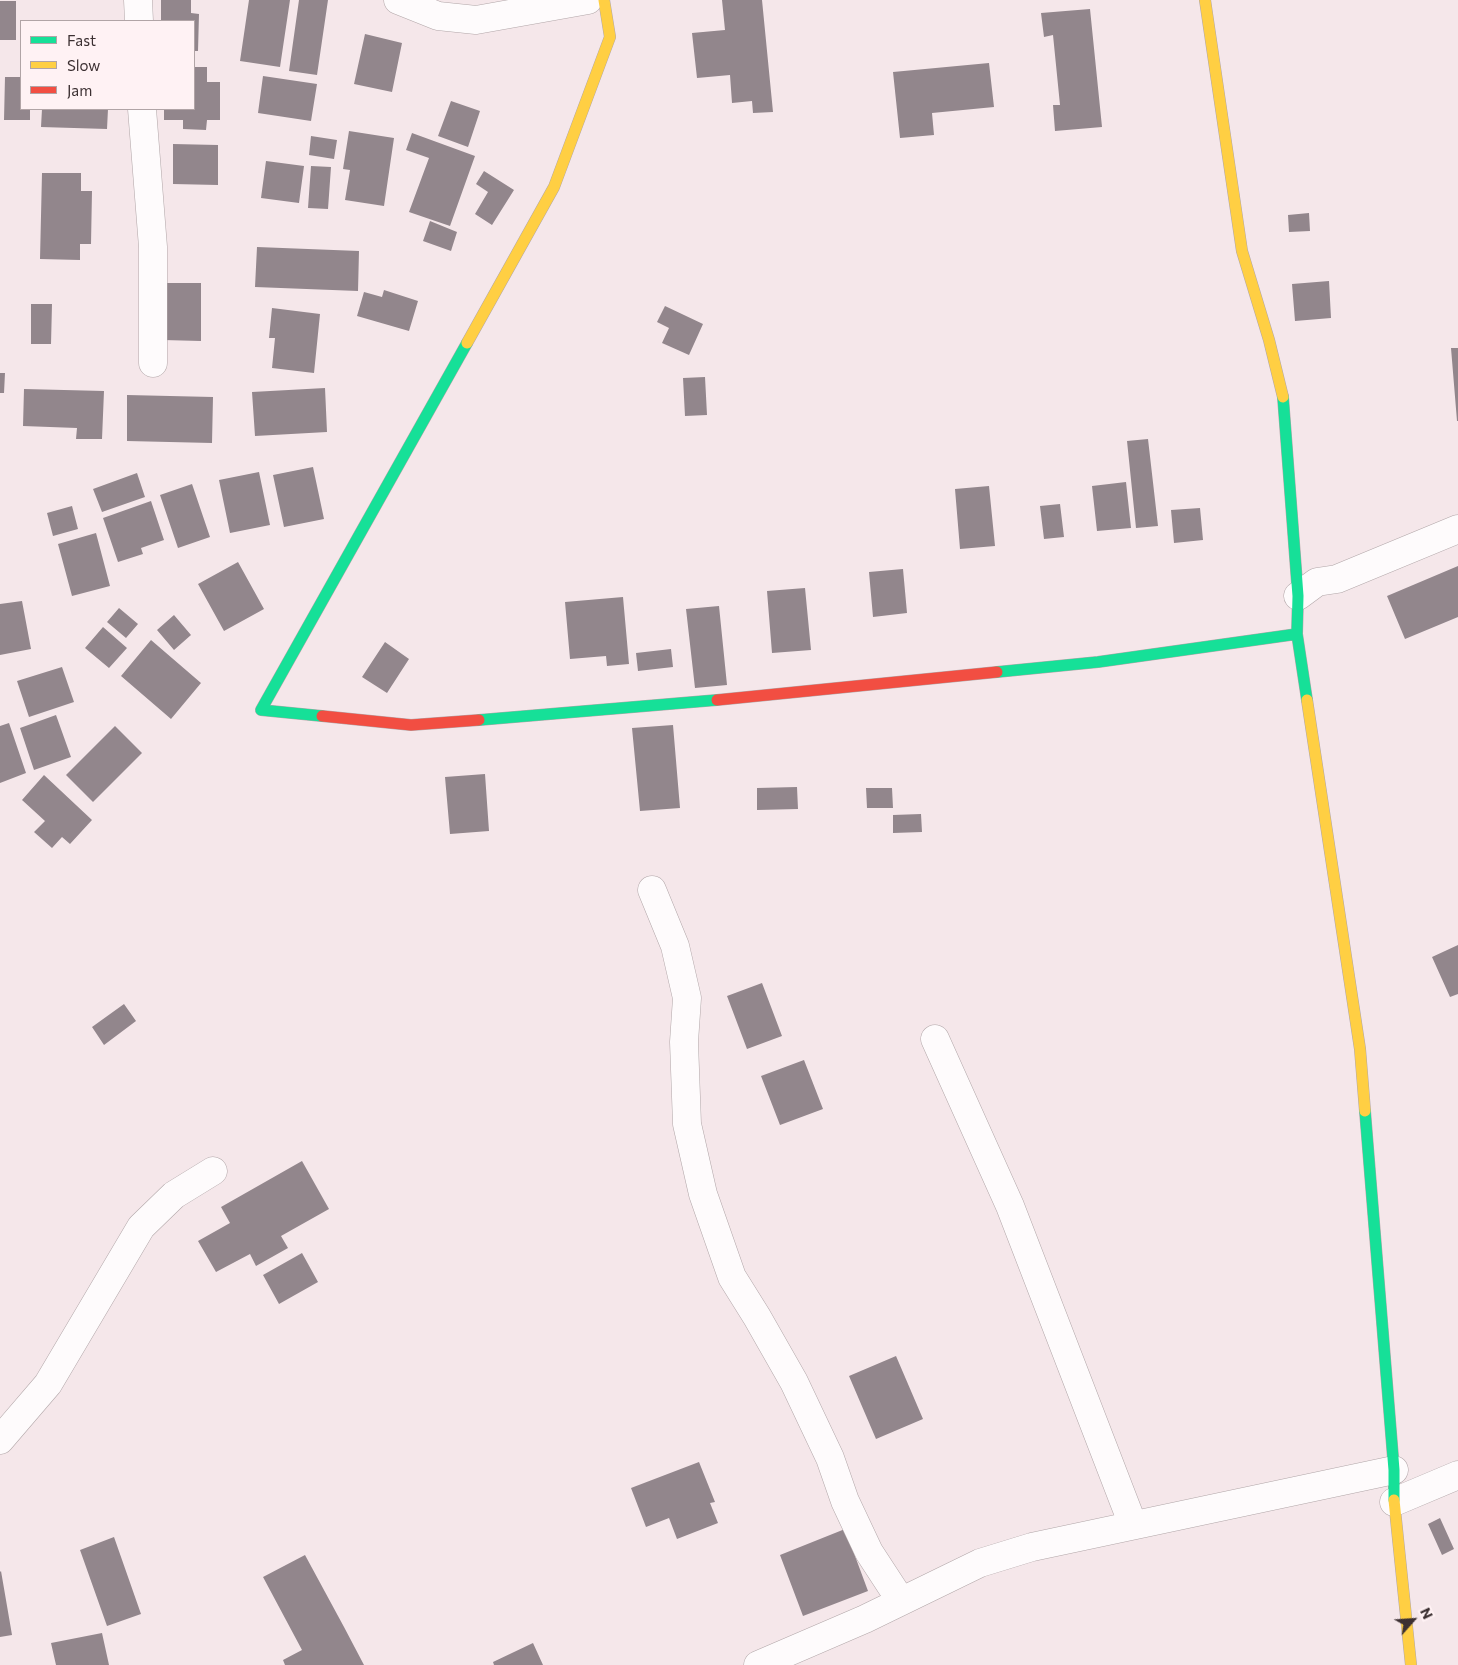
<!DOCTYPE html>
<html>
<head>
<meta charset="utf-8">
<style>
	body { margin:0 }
	#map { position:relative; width:1458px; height:1665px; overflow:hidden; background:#f5e7ea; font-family:Commissioner,sans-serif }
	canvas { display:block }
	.legend { position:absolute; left:20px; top:20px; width:175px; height:90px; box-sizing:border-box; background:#fff2f4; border:1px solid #b1a4a6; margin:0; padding:6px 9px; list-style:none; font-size:15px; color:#3c3032 }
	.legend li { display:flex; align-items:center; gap:10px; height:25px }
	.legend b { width:25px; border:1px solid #b1a4a6 }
	.north { position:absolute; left:1388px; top:1595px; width:50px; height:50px; -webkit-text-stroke:4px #fff2f4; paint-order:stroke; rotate:64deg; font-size:14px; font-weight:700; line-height:20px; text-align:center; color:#3c3032 }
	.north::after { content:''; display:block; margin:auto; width:18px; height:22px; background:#3c3032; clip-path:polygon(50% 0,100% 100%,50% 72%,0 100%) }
</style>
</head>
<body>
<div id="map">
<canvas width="1458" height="1665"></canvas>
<ul class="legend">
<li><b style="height:6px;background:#16e098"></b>Fast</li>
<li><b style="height:6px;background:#ffcf43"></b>Slow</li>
<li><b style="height:6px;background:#f24e42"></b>Jam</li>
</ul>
<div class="north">N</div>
</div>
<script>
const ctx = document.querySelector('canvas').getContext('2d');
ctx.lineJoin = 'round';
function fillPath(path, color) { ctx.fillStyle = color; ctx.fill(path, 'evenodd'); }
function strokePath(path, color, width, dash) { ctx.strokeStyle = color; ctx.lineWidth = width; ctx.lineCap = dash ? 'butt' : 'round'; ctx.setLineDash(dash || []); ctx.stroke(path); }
const building = new Path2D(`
	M 161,0 L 191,0 L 191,13 L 199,14 L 198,51 L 194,51 L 194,21 L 161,21 Z
	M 249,0 L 290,0 L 280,67 L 240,61 Z
	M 299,0 L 328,0 L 317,75 L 289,71 Z
	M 722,0 L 762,0 L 773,112 L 753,113 L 752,101 L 732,103 L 730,75 L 697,78 L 692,33 L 725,30 Z
	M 0,1 L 16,1 L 16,40 L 0,40 Z
	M 1090,9 L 1102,127 L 1055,131 L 1053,105 L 1060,105 L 1053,35 L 1044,37 L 1041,13 Z
	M 365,34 L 402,43 L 392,92 L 354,84 Z
	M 989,63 L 994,107 L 932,113 L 934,135 L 900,138 L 893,72 Z
	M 194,67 L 207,67 L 207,82 L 220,82 L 220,120 L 207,120 L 206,130 L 183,129 L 183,120 L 164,120 L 164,109 L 194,109 Z
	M 263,76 L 317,84 L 311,121 L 258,113 Z
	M 5,77 L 21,77 L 21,109 L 30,109 L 30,120 L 4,120 Z
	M 451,101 L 480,111 L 468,147 L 438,136 Z
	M 42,109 L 108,109 L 107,129 L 41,127 Z
	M 349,131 L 394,138 L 384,206 L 345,200 L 350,170 L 343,169 Z
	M 412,133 L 475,156 L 450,226 L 409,212 L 429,158 L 406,150 Z
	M 311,136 L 337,140 L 334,159 L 309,155 Z
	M 173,144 L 218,145 L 218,185 L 173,184 Z
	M 266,161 L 304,166 L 299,203 L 261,198 Z
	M 311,166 L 331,167 L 328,209 L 308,208 Z
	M 484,171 L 514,190 L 492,225 L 475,214 L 488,192 L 476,184 Z
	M 42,173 L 81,173 L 81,191 L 92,191 L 91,244 L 80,244 L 80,260 L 40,259 Z
	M 1309,213 L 1310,231 L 1289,232 L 1288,215 Z
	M 430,221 L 457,232 L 451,251 L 423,241 Z
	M 257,247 L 359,251 L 358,291 L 255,287 Z
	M 1329,281 L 1331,318 L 1295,321 L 1292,284 Z
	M 155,283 L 201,283 L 201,341 L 163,340 Z
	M 384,290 L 418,301 L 409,331 L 357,316 L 364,292 L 382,297 Z
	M 31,304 L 52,304 L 51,344 L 31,344 Z
	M 665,306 L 703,324 L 689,355 L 662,343 L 669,328 L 657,322 Z
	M 272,308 L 320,314 L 314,373 L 272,368 L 275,338 L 269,338 Z
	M 1451,348 L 1458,348 L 1458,421 L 1457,421 Z
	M 0,373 L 5,373 L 4,393 L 0,393 Z
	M 705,377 L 707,415 L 685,416 L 683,378 Z
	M 325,388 L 327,432 L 255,436 L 252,392 Z
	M 24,389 L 104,391 L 102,439 L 76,439 L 77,428 L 23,426 Z
	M 127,395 L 213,397 L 212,443 L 127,441 Z
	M 1148,439 L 1158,526 L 1136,528 L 1127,441 Z
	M 313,467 L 324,519 L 284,527 L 273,475 Z
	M 259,472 L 270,525 L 230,533 L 219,480 Z
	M 137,473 L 145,497 L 102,512 L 93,489 Z
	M 1126,482 L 1131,528 L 1097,531 L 1092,486 Z
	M 192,484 L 210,537 L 178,548 L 160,495 Z
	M 989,486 L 995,546 L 960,549 L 955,489 Z
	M 151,501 L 164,540 L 141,548 L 143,554 L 118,562 L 103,518 Z
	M 1060,504 L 1064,537 L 1044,539 L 1040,506 Z
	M 72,506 L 78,529 L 53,536 L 47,513 Z
	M 1200,508 L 1203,540 L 1174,543 L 1171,510 Z
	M 96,533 L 110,586 L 72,596 L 58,544 Z
	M 238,562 L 264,609 L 224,631 L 198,584 Z
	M 1458,566 L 1458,617 L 1405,639 L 1387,596 Z
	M 903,569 L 907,613 L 873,617 L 869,572 Z
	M 805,588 L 811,650 L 772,653 L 767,591 Z
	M 623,597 L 629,664 L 607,666 L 606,656 L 570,659 L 565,602 Z
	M 22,601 L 31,649 L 0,655 L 0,604 Z
	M 719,606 L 727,685 L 695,688 L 686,609 Z
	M 119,608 L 138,624 L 126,638 L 107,622 Z
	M 174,615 L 191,635 L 174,650 L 157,630 Z
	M 103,627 L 127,648 L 109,668 L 85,648 Z
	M 151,640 L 201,683 L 171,719 L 121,676 Z
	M 385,642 L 409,659 L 387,693 L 362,677 Z
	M 671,649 L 673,667 L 638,671 L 636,653 Z
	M 62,667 L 74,702 L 29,717 L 17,681 Z
	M 56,715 L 71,757 L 34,770 L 20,728 Z
	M 9,723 L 26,773 L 0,783 L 0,726 Z
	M 673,725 L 680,808 L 640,811 L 632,728 Z
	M 115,726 L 142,753 L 93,802 L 66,775 Z
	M 485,774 L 489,831 L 450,834 L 445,777 Z
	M 44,775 L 92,820 L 70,844 L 62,837 L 52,848 L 34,832 L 45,821 L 22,800 Z
	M 797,787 L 798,809 L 757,810 L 757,788 Z
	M 866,788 L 892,788 L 893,808 L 867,808 Z
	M 921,814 L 922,832 L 893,833 L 893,815 Z
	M 1458,945 L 1458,994 L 1450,997 L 1432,957 Z
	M 762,983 L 782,1036 L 747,1049 L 727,996 Z
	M 124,1004 L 136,1021 L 104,1045 L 92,1027 Z
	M 804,1060 L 823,1109 L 780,1125 L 761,1076 Z
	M 302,1161 L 329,1209 L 281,1236 L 288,1248 L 256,1266 L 250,1254 L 216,1272 L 198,1241 L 230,1223 L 221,1207 Z
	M 302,1253 L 318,1282 L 279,1304 L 263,1275 Z
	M 896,1356 L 923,1419 L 876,1439 L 849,1376 Z
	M 699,1462 L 715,1502 L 710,1503 L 718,1523 L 677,1539 L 669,1518 L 646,1527 L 631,1488 Z
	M 1440,1518 L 1454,1549 L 1442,1555 L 1428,1524 Z
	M 845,1529 L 868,1591 L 803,1616 L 780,1555 Z
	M 114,1537 L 141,1614 L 107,1626 L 80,1550 Z
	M 305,1555 L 344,1627 L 364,1665 L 285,1665 L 283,1660 L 302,1650 L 263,1577 Z
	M 1,1571 L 12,1635 L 0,1637 L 0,1572 Z
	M 102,1633 L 109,1665 L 56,1665 L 51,1643 Z
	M 533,1643 L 543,1665 L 494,1665 L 493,1662 Z`);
const street = new Path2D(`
	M 138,0 L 139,21
	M 398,0 L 438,16 L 476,20 L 588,0
	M 142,109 L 153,247 L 153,363
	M 1298,596 L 1317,582 L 1337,579 L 1458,529
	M 652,890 L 675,946 L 687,998 L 684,1042 L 687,1124 L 703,1194 L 732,1277 L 757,1317 L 794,1382 L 830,1458 L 845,1501 L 869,1552 L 901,1601
	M 935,1039 L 1010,1206 L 1133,1525
	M 0,1440 L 48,1384 L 141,1227 L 174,1195 L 213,1171
	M 1394,1502 L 1458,1475
	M 758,1665 L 865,1619 L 980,1563 L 1032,1547 L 1394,1470`);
const fast = new Path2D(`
	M 1283,397 L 1298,596 L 1297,634 L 1307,700
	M 997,672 L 1098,662 L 1297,634
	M 322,716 L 261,710 L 467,343
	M 479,720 L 717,700
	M 1365,1111 L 1394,1470 L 1394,1500`);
const slow = new Path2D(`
	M 1205,0 L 1242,251 L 1269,340 L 1283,397
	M 467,343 L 554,187 L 610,37 L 604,0
	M 1307,700 L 1360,1049 L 1365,1111
	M 1394,1500 L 1411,1665`);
const jam = new Path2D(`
	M 717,700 L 997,672
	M 322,716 L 411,725 L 479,720`);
fillPath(building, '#92868c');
strokePath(street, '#b1a6a8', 29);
strokePath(fast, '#b1a6a8', 12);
strokePath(slow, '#b1a6a8', 12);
strokePath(jam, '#b1a6a8', 12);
strokePath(street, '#fefbfc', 28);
strokePath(fast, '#16e098', 11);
strokePath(slow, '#ffcf43', 11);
strokePath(jam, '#f24e42', 11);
</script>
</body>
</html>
